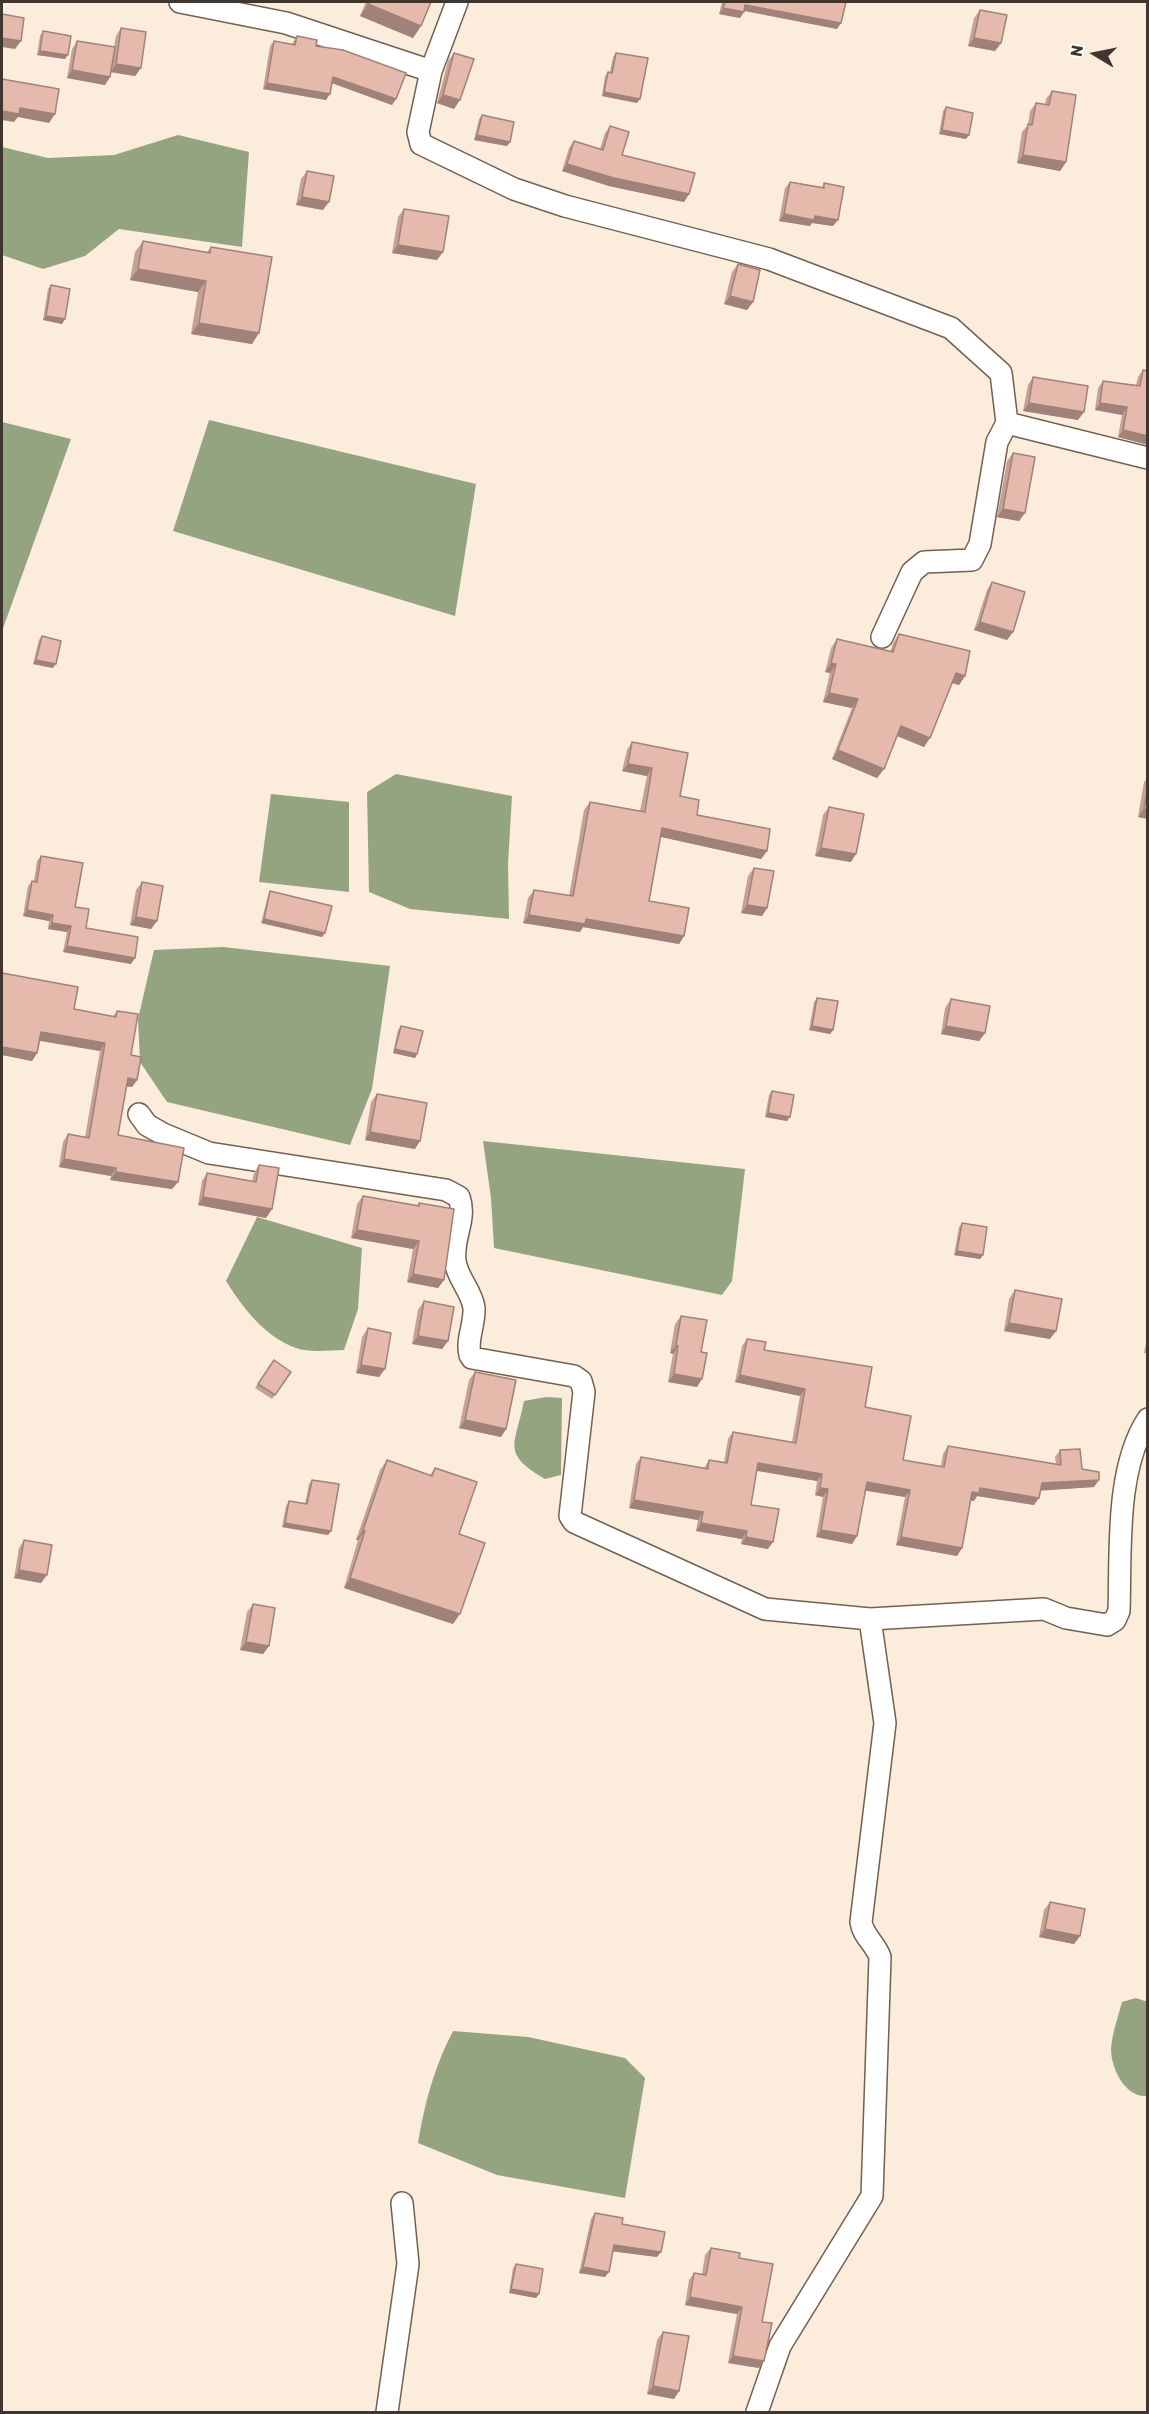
<!DOCTYPE html>
<html>
<head>
<meta charset="utf-8">
<style>
	body { margin:0 }
	#map { position:relative; width:1149px; height:2414px; overflow:hidden; background:#fcecdc; font-family:Rubik,sans-serif }
	canvas { display:block }
	.frame { position:absolute; inset:0; border:3px solid #3e362f; pointer-events:none }
	.north { position:absolute; left:1065px; top:24px; width:60px; height:60px; -webkit-text-stroke:4px #fff; paint-order:stroke; rotate:280deg; font-size:16px; font-weight:700; line-height:24px; text-align:center; color:#3e362f }
	.north::after { content:''; display:block; margin:auto; width:21px; height:27px; background:#3e362f; clip-path:polygon(50% 0,100% 100%,50% 72%,0 100%) }
</style>
</head>
<body>
<div id="map">
<canvas width="1149" height="2414"></canvas>
<div class="frame"></div>
<div class="north">N</div>
</div>
<script>
const ctx = document.querySelector('canvas').getContext('2d');
ctx.lineJoin = 'round';
function fillPath(path, color) { ctx.fillStyle = color; ctx.fill(path, 'evenodd'); }
function strokePath(path, color, width, dash) { ctx.strokeStyle = color; ctx.lineWidth = width; ctx.lineCap = dash ? 'butt' : 'round'; ctx.setLineDash(dash || []); ctx.stroke(path); }
const water = new Path2D(`
	M 178,135 L 249,152 L 242,247 L 119,229 L 85,256 L 43,269 L 2,255 L 2,147 L 48,158 L 114,155 Z
	M 209,420 L 476,484 L 455,616 L 173,531 Z
	M 2,422 L 71,439 L 2,631 Z
	M 396,774 L 512,796 L 508,864 L 509,919 L 410,909 L 369,892 L 367,792 Z
	M 271,794 L 349,802 L 349,892 L 259,882 Z
	M 223,947 L 390,966 L 372,1089 L 350,1145 L 167,1102 L 140,1062 L 138,1019 L 154,950 Z
	M 483,1141 L 745,1169 L 732,1281 L 722,1295 L 494,1248 L 491,1198 Z
	M 257,1217 L 362,1248 L 358,1309 L 344,1350 C 330,1350 310,1353 296,1348 C 265,1337 243,1308 226,1281 Z
	M 546,1397 L 562,1398 L 561,1475 L 545,1479 C 501,1453 515,1446 524,1401 Z
	M 1136,1998 L 1148,2002 L 1147,2096 C 1125,2098 1111,2068 1111,2049 C 1112,2034 1118,2017 1122,2002 Z
	M 453,2031 L 528,2037 L 625,2058 L 645,2078 L 625,2198 L 497,2175 L 418,2143 C 425,2102 434,2068 453,2031 Z`);
const minor = new Path2D(`
	M 180,2 L 286,23 L 431,71 L 418,132 L 421,144 L 514,189 L 565,206 L 769,259 L 951,328 L 1001,373 L 1007,423 L 997,442 L 980,544 L 972,560 L 924,562 L 912,572 L 882,637
	M 431,71 L 457,2
	M 1007,423 L 1148,458
	M 139,1114 L 147,1125 L 163,1134 L 209,1153 L 446,1190 L 459,1197 C 467,1220 452,1237 455,1261 C 457,1278 472,1291 474,1308 C 475,1324 466,1340 470,1355 L 472,1358 L 574,1376 L 581,1381 L 584,1392 L 570,1516 L 574,1522 L 765,1609 L 870,1619
	M 387,2412 L 408,2264 L 402,2203
	M 757,2412 L 780,2346 L 872,2196 L 880,1957 C 875,1943 863,1936 861,1922 L 885,1723 L 870,1619 L 1044,1609 L 1066,1618 L 1107,1625 L 1115,1620 L 1119,1611 C 1121,1553 1115,1469 1148,1419`);
const wall = new Path2D(`
	M 366,2 L 431,2 L 421,26 L 413,38 L 360,16 Z
	M 722,2 L 846,2 L 837,29 L 744,11 L 740,18 L 719,14 Z
	M 980,10 L 1001,43 L 995,51 L 968,46 L 974,18 Z
	M 121,28 L 141,68 L 135,76 L 111,72 L 110,77 L 105,85 L 67,78 L 72,49 L 77,41 L 114,47 L 116,36 Z
	M 43,31 L 65,59 L 37,55 L 40,36 Z
	M 297,36 L 316,46 L 396,99 L 392,105 L 332,83 L 326,100 L 263,89 L 270,46 L 274,41 L 292,44 Z
	M 454,53 L 454,109 L 437,103 L 448,61 Z
	M 616,53 L 637,103 L 602,96 L 605,76 L 608,72 L 610,72 L 613,57 Z
	M 1052,91 L 1066,162 L 1060,171 L 1017,163 L 1022,132 L 1028,125 L 1030,111 L 1036,103 L 1045,104 L 1046,99 Z
	M 946,107 L 966,139 L 939,134 L 943,111 Z
	M 482,115 L 510,142 L 507,146 L 474,140 L 479,119 Z
	M 610,126 L 622,155 L 689,194 L 684,202 L 609,186 L 562,171 L 569,148 L 574,141 L 600,149 L 605,133 Z
	M 307,171 L 323,210 L 296,205 L 301,179 Z
	M 790,182 L 822,187 L 824,183 L 833,226 L 812,223 L 810,226 L 779,221 L 785,188 Z
	M 404,209 L 437,260 L 392,253 L 398,217 Z
	M 143,241 L 207,252 L 211,247 L 252,344 L 191,334 L 198,292 L 130,280 L 135,252 Z
	M 738,264 L 753,302 L 747,310 L 724,304 L 732,272 Z
	M 51,285 L 62,324 L 43,320 L 48,289 Z
	M 1143,370 L 1148,371 L 1148,445 L 1118,437 L 1122,415 L 1095,410 L 1098,388 L 1103,381 L 1136,385 L 1138,377 Z
	M 1033,377 L 1078,420 L 1023,411 L 1028,385 Z
	M 1013,453 L 1019,521 L 997,517 L 1007,461 Z
	M 992,582 L 1013,632 L 1007,640 L 974,630 L 987,590 Z
	M 899,634 L 965,676 L 959,685 L 952,683 L 924,747 L 897,736 L 884,769 L 877,778 L 832,759 L 852,708 L 823,702 L 830,673 L 825,672 L 831,648 L 837,639 L 890,652 L 893,643 Z
	M 42,636 L 53,668 L 33,664 L 39,640 Z
	M 632,742 L 697,815 L 767,851 L 761,859 L 661,837 L 649,901 L 684,936 L 679,944 L 583,927 L 580,932 L 523,923 L 528,898 L 534,890 L 569,896 L 584,810 L 590,802 L 640,811 L 647,776 L 622,771 L 627,750 Z
	M 1148,778 L 1148,819 L 1138,817 L 1144,782 Z
	M 829,807 L 851,862 L 815,856 L 823,815 Z
	M 41,856 L 75,907 L 86,928 L 131,964 L 63,952 L 67,932 L 48,929 L 49,921 L 23,916 L 28,886 L 32,881 L 34,881 L 37,861 Z
	M 754,868 L 767,908 L 762,916 L 741,913 L 748,876 Z
	M 142,882 L 157,921 L 151,929 L 130,925 L 136,890 Z
	M 270,891 L 325,933 L 322,937 L 261,923 L 268,896 Z
	M 817,998 L 833,1030 L 830,1034 L 809,1030 L 814,1002 Z
	M 951,999 L 985,1033 L 979,1041 L 941,1034 L 945,1008 Z
	M 74,1009 L 113,1016 L 117,1011 L 137,1080 L 132,1087 L 126,1086 L 118,1135 L 178,1182 L 172,1189 L 110,1180 L 111,1176 L 59,1167 L 63,1142 L 68,1134 L 85,1137 L 100,1051 L 40,1041 L 37,1053 L 32,1061 L 2,1055 Z
	M 401,1026 L 417,1054 L 415,1058 L 393,1053 L 398,1030 Z
	M 772,1091 L 787,1121 L 765,1117 L 769,1095 Z
	M 377,1094 L 415,1149 L 365,1140 L 371,1102 Z
	M 259,1165 L 272,1209 L 266,1218 L 198,1205 L 202,1181 L 207,1173 L 252,1181 L 254,1173 Z
	M 363,1196 L 417,1205 L 419,1203 L 444,1280 L 438,1288 L 407,1282 L 413,1249 L 351,1238 L 357,1204 Z
	M 962,1223 L 983,1255 L 980,1259 L 954,1255 L 959,1227 Z
	M 1015,1290 L 1050,1339 L 1004,1331 L 1009,1299 Z
	M 424,1301 L 448,1341 L 442,1349 L 412,1344 L 418,1310 Z
	M 681,1316 L 697,1387 L 668,1382 L 673,1354 L 670,1353 L 675,1324 Z
	M 368,1328 L 379,1377 L 356,1373 L 362,1337 Z
	M 1148,1334 L 1148,1354 L 1144,1353 Z
	M 747,1339 L 764,1350 L 865,1407 L 903,1460 L 941,1466 L 943,1454 L 948,1446 L 1056,1464 L 1055,1457 L 1060,1450 L 1082,1469 L 1094,1487 L 1040,1490 L 1034,1505 L 977,1496 L 974,1501 L 971,1500 L 962,1548 L 957,1556 L 896,1545 L 905,1497 L 865,1490 L 857,1536 L 852,1544 L 816,1537 L 823,1497 L 815,1495 L 817,1481 L 757,1471 L 751,1505 L 768,1549 L 741,1544 L 742,1539 L 696,1531 L 698,1520 L 629,1508 L 636,1464 L 641,1457 L 704,1468 L 709,1460 L 724,1462 L 728,1439 L 733,1432 L 792,1442 L 800,1396 L 735,1382 L 742,1346 Z
	M 274,1360 L 291,1372 L 272,1399 L 255,1388 Z
	M 475,1372 L 506,1429 L 501,1437 L 459,1428 L 469,1380 Z
	M 387,1460 L 430,1475 L 435,1468 L 459,1534 L 453,1624 L 344,1588 L 358,1540 L 356,1540 L 380,1470 Z
	M 312,1480 L 331,1531 L 328,1535 L 282,1527 L 286,1506 L 289,1501 L 305,1504 L 309,1484 Z
	M 24,1540 L 41,1583 L 14,1578 L 19,1548 Z
	M 253,1604 L 269,1646 L 263,1654 L 240,1650 L 247,1612 Z
	M 1050,1902 L 1080,1936 L 1074,1944 L 1039,1937 L 1044,1910 Z
	M 595,2213 L 622,2224 L 657,2257 L 612,2251 L 605,2277 L 579,2273 L 591,2219 Z
	M 711,2248 L 739,2258 L 762,2322 L 759,2368 L 728,2363 L 737,2314 L 685,2305 L 689,2280 L 694,2273 L 702,2274 L 705,2255 Z
	M 516,2264 L 539,2294 L 536,2298 L 509,2293 L 513,2268 Z
	M 663,2332 L 679,2391 L 674,2399 L 647,2394 L 657,2340 Z`);
const shadedWall = new Path2D(`
	M 368,4 L 421,26 L 413,38 L 360,16 Z
	M 745,5 L 841,23 L 837,29 L 741,10 Z
	M 723,8 L 744,12 L 740,18 L 719,14 Z
	M 2,38 L 21,41 L 15,49 L 2,47 Z
	M 974,38 L 1001,43 L 995,51 L 968,46 Z
	M 40,51 L 68,55 L 65,59 L 37,55 Z
	M 116,64 L 141,68 L 135,76 L 110,72 Z
	M 72,70 L 110,77 L 105,85 L 67,78 Z
	M 333,77 L 396,99 L 392,105 L 329,82 Z
	M 267,83 L 330,94 L 326,100 L 263,89 Z
	M 604,92 L 640,99 L 637,103 L 602,96 Z
	M 443,95 L 460,100 L 454,109 L 437,103 Z
	M 20,108 L 55,114 L 49,123 L 18,117 L 14,122 L 2,120 L 2,111 Z
	M 942,130 L 969,135 L 966,139 L 939,134 Z
	M 477,135 L 510,142 L 507,146 L 474,140 Z
	M 1023,155 L 1066,162 L 1060,171 L 1017,163 Z
	M 567,164 L 689,194 L 684,202 L 609,186 L 562,171 Z
	M 302,197 L 329,202 L 323,210 L 296,205 Z
	M 784,214 L 815,216 L 838,220 L 833,226 L 812,223 L 810,226 L 779,221 Z
	M 398,245 L 443,252 L 437,260 L 392,253 Z
	M 138,269 L 206,281 L 198,292 L 130,280 Z
	M 730,296 L 753,302 L 747,310 L 724,304 Z
	M 46,316 L 65,319 L 62,324 L 43,320 Z
	M 199,323 L 259,333 L 252,344 L 191,334 Z
	M 1029,403 L 1084,412 L 1078,420 L 1023,411 Z
	M 1100,403 L 1127,407 L 1122,415 L 1095,410 Z
	M 1123,430 L 1148,436 L 1148,445 L 1118,437 Z
	M 1003,509 L 1025,513 L 1019,521 L 997,517 Z
	M 980,622 L 1013,632 L 1007,640 L 974,630 Z
	M 36,660 L 56,664 L 53,668 L 33,664 Z
	M 831,663 L 836,664 L 830,673 L 825,672 Z
	M 956,673 L 965,676 L 959,685 L 949,682 Z
	M 829,693 L 858,699 L 852,708 L 823,702 Z
	M 901,726 L 930,738 L 924,747 L 895,735 Z
	M 838,750 L 884,769 L 877,778 L 832,759 Z
	M 628,764 L 652,768 L 647,776 L 622,771 Z
	M 1144,809 L 1148,810 L 1148,819 L 1138,817 Z
	M 662,828 L 767,851 L 761,859 L 657,836 Z
	M 821,848 L 856,854 L 851,862 L 815,856 Z
	M 747,905 L 767,908 L 762,916 L 741,913 Z
	M 27,910 L 53,915 L 49,921 L 23,916 Z
	M 529,915 L 586,919 L 684,936 L 679,944 L 583,927 L 580,932 L 523,923 Z
	M 136,917 L 157,921 L 151,929 L 130,925 Z
	M 264,919 L 325,933 L 322,937 L 261,923 Z
	M 52,923 L 71,926 L 67,932 L 48,929 Z
	M 67,946 L 135,958 L 131,964 L 63,952 Z
	M 812,1026 L 833,1030 L 830,1034 L 809,1030 Z
	M 946,1026 L 985,1033 L 979,1041 L 941,1034 Z
	M 41,1032 L 105,1043 L 100,1051 L 36,1040 Z
	M 2,1047 L 37,1053 L 32,1061 L 2,1055 Z
	M 395,1049 L 417,1054 L 415,1058 L 393,1053 Z
	M 128,1078 L 137,1080 L 132,1087 L 122,1086 Z
	M 768,1113 L 790,1117 L 787,1121 L 765,1117 Z
	M 370,1132 L 420,1141 L 415,1149 L 365,1140 Z
	M 64,1159 L 116,1168 L 111,1176 L 59,1167 Z
	M 116,1172 L 178,1182 L 172,1189 L 110,1180 Z
	M 203,1197 L 272,1209 L 266,1218 L 198,1205 Z
	M 357,1230 L 419,1241 L 413,1249 L 351,1238 Z
	M 957,1251 L 983,1255 L 980,1259 L 954,1255 Z
	M 413,1274 L 444,1280 L 438,1288 L 407,1282 Z
	M 1009,1323 L 1056,1331 L 1050,1339 L 1004,1331 Z
	M 418,1336 L 448,1341 L 442,1349 L 412,1344 Z
	M 676,1345 L 678,1346 L 673,1354 L 670,1353 Z
	M 361,1365 L 385,1369 L 379,1377 L 356,1373 Z
	M 674,1374 L 702,1379 L 697,1387 L 668,1382 Z
	M 740,1375 L 805,1389 L 800,1396 L 735,1382 Z
	M 465,1420 L 506,1429 L 501,1437 L 459,1428 Z
	M 758,1463 L 822,1474 L 817,1481 L 753,1470 Z
	M 1099,1480 L 1094,1487 L 1036,1491 L 1042,1483 Z
	M 867,1482 L 910,1490 L 905,1497 L 861,1490 Z
	M 820,1488 L 828,1489 L 823,1497 L 815,1495 Z
	M 980,1488 L 1039,1498 L 1034,1505 L 977,1496 L 974,1501 L 967,1500 L 972,1492 Z
	M 634,1500 L 703,1512 L 698,1520 L 629,1508 Z
	M 285,1523 L 331,1531 L 328,1535 L 282,1527 Z
	M 701,1523 L 747,1531 L 742,1539 L 696,1531 Z
	M 363,1530 L 365,1531 L 358,1540 L 356,1540 Z
	M 821,1530 L 857,1536 L 852,1544 L 816,1537 Z
	M 746,1537 L 773,1542 L 768,1549 L 741,1544 Z
	M 901,1537 L 962,1548 L 957,1556 L 896,1545 Z
	M 19,1570 L 47,1575 L 41,1583 L 14,1578 Z
	M 350,1578 L 460,1614 L 453,1624 L 344,1588 Z
	M 246,1642 L 269,1646 L 263,1654 L 240,1650 Z
	M 1045,1929 L 1080,1936 L 1074,1944 L 1039,1937 Z
	M 614,2245 L 661,2252 L 657,2257 L 610,2251 Z
	M 583,2267 L 609,2272 L 605,2277 L 579,2273 Z
	M 511,2289 L 539,2294 L 536,2298 L 509,2293 Z
	M 690,2297 L 742,2307 L 737,2314 L 685,2305 Z
	M 733,2356 L 764,2361 L 759,2368 L 728,2363 Z
	M 653,2386 L 679,2391 L 674,2399 L 647,2394 Z`);
const building = new Path2D(`
	M 369,2 L 431,2 L 421,26 L 368,4 Z
	M 725,2 L 846,2 L 841,23 L 745,5 L 744,12 L 723,8 Z
	M 980,10 L 1007,15 L 1001,43 L 974,38 Z
	M 2,14 L 24,18 L 21,41 L 2,38 Z
	M 121,28 L 146,32 L 141,68 L 116,64 Z
	M 43,31 L 71,36 L 68,55 L 40,51 Z
	M 297,36 L 317,40 L 316,46 L 343,50 L 406,73 L 396,99 L 333,77 L 330,94 L 267,83 L 274,41 L 295,45 Z
	M 77,41 L 115,47 L 110,77 L 72,70 Z
	M 454,53 L 474,59 L 460,100 L 443,95 Z
	M 616,53 L 648,58 L 640,99 L 604,92 L 608,72 L 612,73 Z
	M 2,79 L 59,89 L 55,114 L 20,108 L 19,114 L 2,111 Z
	M 1052,91 L 1076,95 L 1066,162 L 1023,155 L 1028,124 L 1032,125 L 1036,103 L 1049,105 Z
	M 946,107 L 973,113 L 969,135 L 942,130 Z
	M 482,115 L 514,122 L 510,142 L 477,135 Z
	M 610,126 L 629,132 L 622,155 L 695,173 L 689,194 L 614,178 L 567,164 L 574,141 L 603,150 Z
	M 307,171 L 334,176 L 329,202 L 302,197 Z
	M 790,182 L 824,188 L 824,183 L 844,187 L 838,220 L 815,216 L 814,220 L 784,214 Z
	M 404,209 L 449,216 L 443,252 L 398,245 Z
	M 143,241 L 210,253 L 211,247 L 272,257 L 259,333 L 199,323 L 206,281 L 138,269 Z
	M 738,264 L 760,270 L 753,302 L 730,296 Z
	M 51,285 L 70,289 L 65,319 L 46,316 Z
	M 1143,370 L 1148,371 L 1148,436 L 1123,430 L 1127,407 L 1100,403 L 1103,381 L 1140,386 Z
	M 1033,377 L 1088,386 L 1084,412 L 1029,403 Z
	M 1013,453 L 1035,457 L 1025,513 L 1003,509 Z
	M 992,582 L 1025,592 L 1013,632 L 980,622 Z
	M 899,634 L 970,651 L 965,676 L 956,673 L 930,738 L 901,726 L 884,769 L 838,750 L 858,699 L 829,693 L 836,664 L 831,663 L 837,639 L 893,652 Z
	M 42,636 L 61,641 L 56,664 L 36,660 Z
	M 632,742 L 688,753 L 680,796 L 699,800 L 697,815 L 770,829 L 767,851 L 662,828 L 649,901 L 689,908 L 684,936 L 586,919 L 585,924 L 529,915 L 534,890 L 573,896 L 590,802 L 645,812 L 652,768 L 628,764 Z
	M 1148,788 L 1148,810 L 1144,809 Z
	M 829,807 L 864,814 L 856,854 L 821,848 Z
	M 41,856 L 83,863 L 75,907 L 89,909 L 86,928 L 138,937 L 135,958 L 67,946 L 71,926 L 52,923 L 53,915 L 27,910 L 32,881 L 37,882 Z
	M 754,868 L 774,871 L 767,908 L 747,905 Z
	M 142,882 L 163,886 L 157,921 L 136,917 Z
	M 270,891 L 332,906 L 325,933 L 264,919 Z
	M 2,973 L 78,987 L 74,1009 L 116,1017 L 117,1011 L 138,1014 L 131,1055 L 141,1057 L 137,1080 L 128,1078 L 118,1135 L 184,1148 L 178,1182 L 116,1172 L 116,1168 L 64,1159 L 68,1134 L 89,1138 L 105,1043 L 41,1032 L 37,1053 L 2,1047 Z
	M 817,998 L 838,1001 L 833,1030 L 812,1026 Z
	M 951,999 L 990,1006 L 985,1033 L 946,1026 Z
	M 401,1026 L 423,1031 L 417,1054 L 395,1049 Z
	M 772,1091 L 794,1095 L 790,1117 L 768,1113 Z
	M 377,1094 L 427,1103 L 420,1141 L 370,1132 Z
	M 259,1165 L 279,1168 L 272,1209 L 203,1197 L 207,1173 L 256,1182 Z
	M 363,1196 L 419,1206 L 419,1203 L 454,1209 L 444,1280 L 413,1274 L 419,1241 L 357,1230 Z
	M 962,1223 L 987,1227 L 983,1255 L 957,1251 Z
	M 1015,1290 L 1062,1299 L 1056,1331 L 1009,1323 Z
	M 424,1301 L 454,1307 L 448,1341 L 418,1336 Z
	M 681,1316 L 707,1320 L 701,1352 L 707,1353 L 702,1379 L 674,1374 L 678,1346 L 676,1345 Z
	M 368,1328 L 391,1333 L 385,1369 L 361,1365 Z
	M 747,1339 L 766,1342 L 764,1350 L 872,1367 L 865,1407 L 911,1416 L 903,1460 L 944,1467 L 948,1446 L 1061,1465 L 1060,1450 L 1080,1449 L 1082,1469 L 1099,1472 L 1099,1480 L 1042,1483 L 1039,1498 L 980,1488 L 979,1493 L 972,1492 L 962,1548 L 901,1537 L 910,1490 L 867,1482 L 857,1536 L 821,1530 L 828,1489 L 820,1488 L 822,1474 L 758,1463 L 751,1505 L 779,1509 L 773,1542 L 746,1537 L 747,1531 L 701,1523 L 703,1512 L 634,1500 L 641,1457 L 708,1469 L 709,1460 L 727,1463 L 733,1432 L 796,1443 L 805,1389 L 740,1375 Z
	M 274,1360 L 291,1372 L 275,1395 L 258,1384 Z
	M 475,1372 L 516,1380 L 506,1429 L 465,1420 Z
	M 387,1460 L 432,1476 L 435,1468 L 477,1482 L 459,1534 L 485,1543 L 460,1614 L 350,1578 L 365,1531 L 363,1530 Z
	M 312,1480 L 339,1484 L 331,1531 L 285,1523 L 289,1501 L 307,1504 Z
	M 24,1540 L 52,1545 L 47,1575 L 19,1570 Z
	M 253,1604 L 275,1608 L 269,1646 L 246,1642 Z
	M 1050,1902 L 1085,1909 L 1080,1936 L 1045,1929 Z
	M 595,2213 L 623,2218 L 622,2224 L 665,2232 L 661,2252 L 614,2245 L 609,2272 L 583,2267 Z
	M 711,2248 L 740,2253 L 739,2258 L 773,2264 L 762,2322 L 772,2323 L 764,2361 L 733,2356 L 742,2307 L 690,2297 L 694,2273 L 706,2275 Z
	M 516,2264 L 543,2269 L 539,2294 L 511,2289 Z
	M 663,2332 L 689,2336 L 679,2391 L 653,2386 Z`);
fillPath(water, '#95a480');
strokePath(minor, '#726150', 24);
strokePath(minor, '#fff', 21);
fillPath(wall, '#c5a094');
fillPath(shadedWall, '#a08278');
fillPath(building, '#e5baac');
strokePath(building, '#a08278', 1.5);
</script>
</body>
</html>
